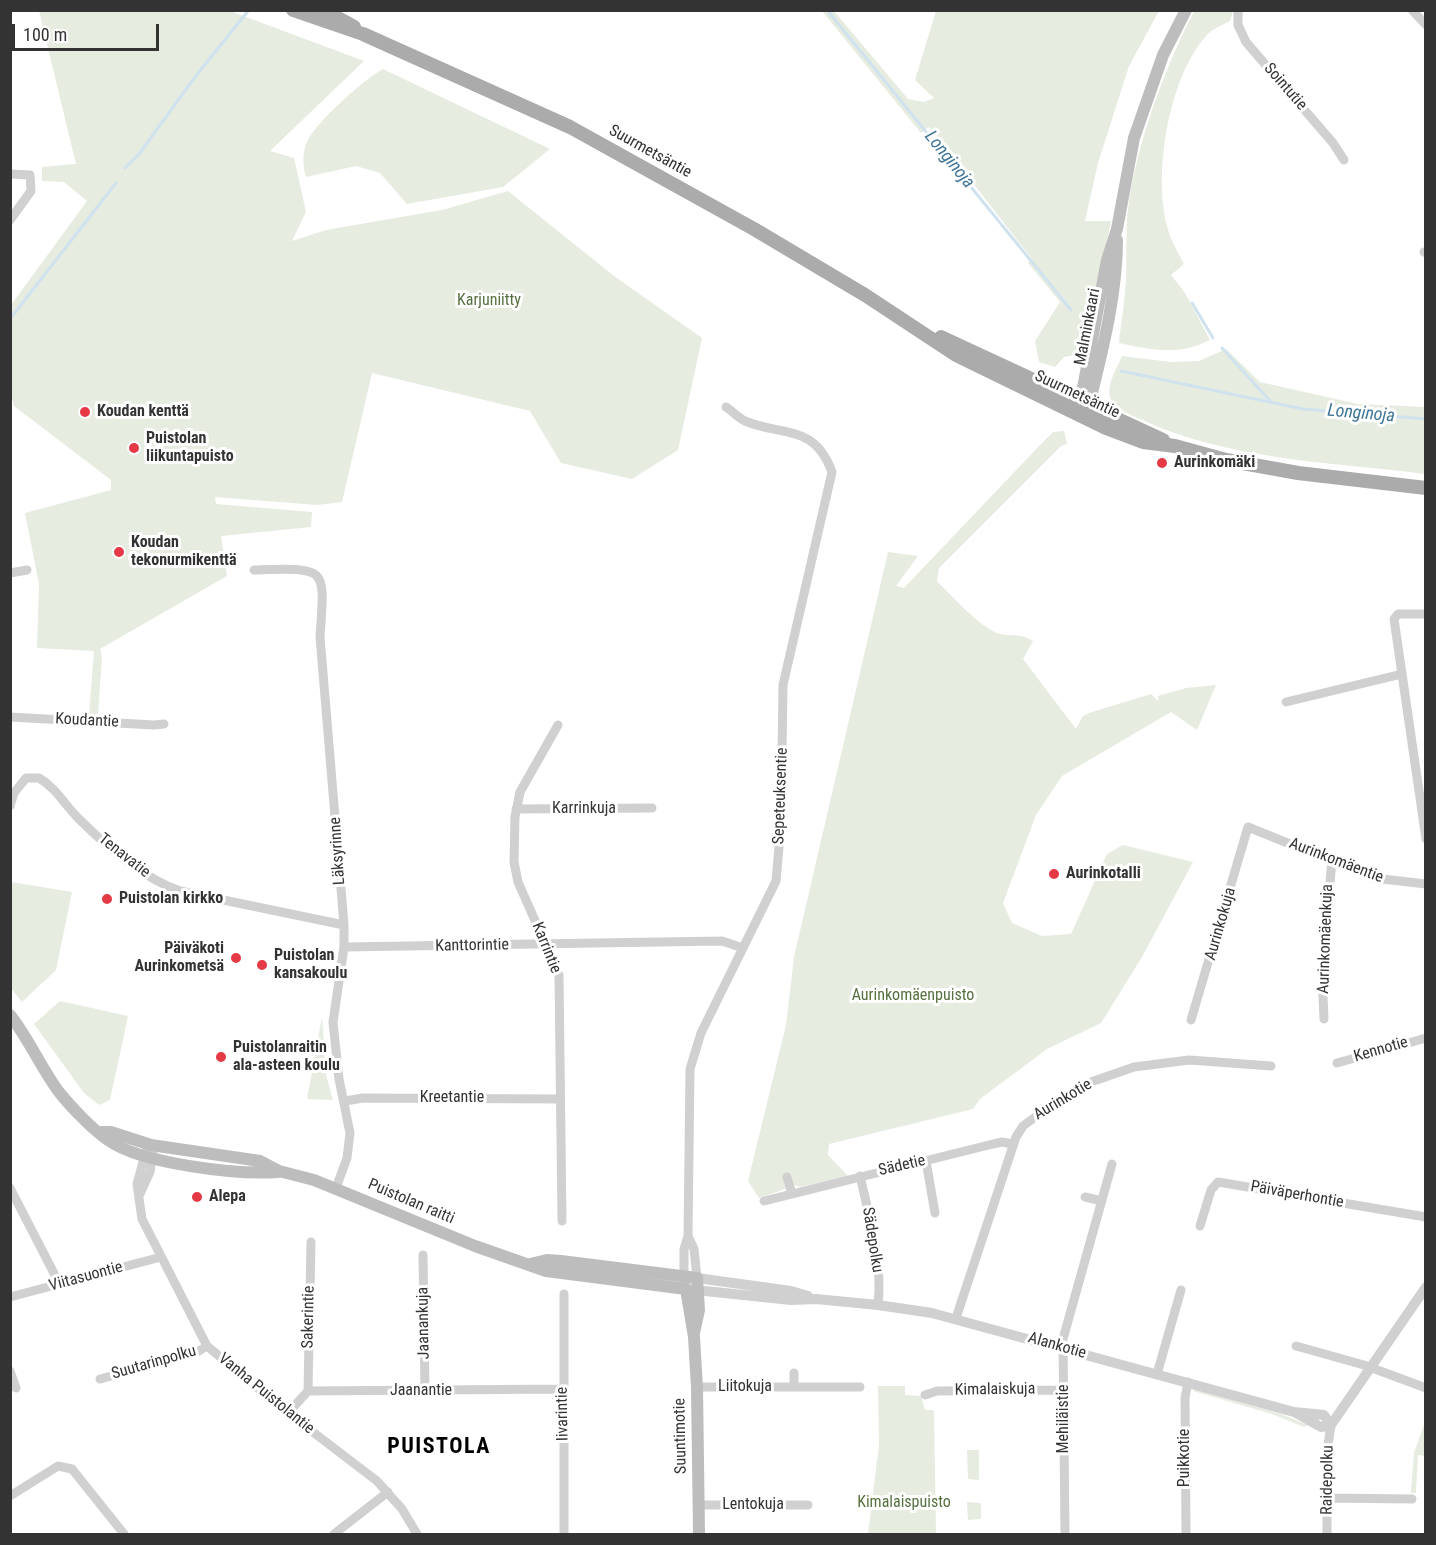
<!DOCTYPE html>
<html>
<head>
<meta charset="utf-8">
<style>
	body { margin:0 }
	#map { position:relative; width:1436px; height:1545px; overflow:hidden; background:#fff; font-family:"Roboto Condensed",sans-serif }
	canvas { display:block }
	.frame { position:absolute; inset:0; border:12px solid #333; pointer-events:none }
	.scale { position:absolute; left:12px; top:24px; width:147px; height:27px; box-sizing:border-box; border:3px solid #333; border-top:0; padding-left:8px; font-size:18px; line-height:21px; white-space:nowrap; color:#333; -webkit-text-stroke:4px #fff; paint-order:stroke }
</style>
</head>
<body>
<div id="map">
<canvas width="1436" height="1545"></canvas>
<div class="frame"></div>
<div class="scale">100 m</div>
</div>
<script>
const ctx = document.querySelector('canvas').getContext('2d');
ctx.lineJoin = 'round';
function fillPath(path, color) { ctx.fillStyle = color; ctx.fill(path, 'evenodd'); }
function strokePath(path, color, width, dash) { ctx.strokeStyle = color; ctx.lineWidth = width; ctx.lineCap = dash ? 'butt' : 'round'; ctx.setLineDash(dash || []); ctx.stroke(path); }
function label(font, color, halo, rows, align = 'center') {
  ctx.font = font + ' "Roboto Condensed",sans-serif'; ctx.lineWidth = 6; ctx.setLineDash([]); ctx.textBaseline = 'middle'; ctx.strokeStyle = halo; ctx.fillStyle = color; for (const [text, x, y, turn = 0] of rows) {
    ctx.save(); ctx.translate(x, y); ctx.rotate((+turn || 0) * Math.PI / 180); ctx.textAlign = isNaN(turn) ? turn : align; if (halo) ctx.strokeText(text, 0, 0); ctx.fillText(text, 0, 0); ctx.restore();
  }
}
const green = new Path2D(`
	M 39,11 L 230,11 L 364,61 L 270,151 L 294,158 L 306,212 L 292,241 L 326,230 L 442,210 L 508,191 L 614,276 L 702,338 L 678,450 L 632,479 L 561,463 L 530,411 L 372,373 L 342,502 L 317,505 L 215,497 L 216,504 L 312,512 L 311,527 L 221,536 L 227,576 L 100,649 L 102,657 L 98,716 L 89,715 L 94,651 L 37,648 L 39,584 L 25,513 L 111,490 L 111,480 L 14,406 L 10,390 L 11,305 L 87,201 L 64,182 L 42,181 L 42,167 L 76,164 Z
	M 822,11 L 834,11 L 908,99 L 924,102 L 934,98 L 915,80 L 936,11 L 1159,11 L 1129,66 L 1098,163 L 1085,221 L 1111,221 L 1085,353 L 1064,357 L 1055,367 L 1039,362 L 1035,341 L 1060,302 L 1028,263 L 1032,259 L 929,127 L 921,133 Z
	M 1194,11 L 1233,11 L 1230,21 C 1223,25 1212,29 1207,35 C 1169,76 1154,170 1166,222 C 1169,237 1177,251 1184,264 L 1171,275 L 1185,293 L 1210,340 C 1178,356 1153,350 1119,343 C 1121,322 1125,301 1126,279 C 1127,253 1125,227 1129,201 C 1140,134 1164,71 1194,11 Z
	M 383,69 L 550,149 L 503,187 L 407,204 L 380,173 L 356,166 L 306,177 C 302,164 302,149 310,136 C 323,117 363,80 383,69 Z
	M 1226,349 L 1260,382 L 1358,404 L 1425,407 L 1425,474 C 1330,462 1228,460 1140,419 C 1131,415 1115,409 1111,399 C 1105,387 1117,368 1122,356 L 1171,362 L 1199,361 Z
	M 1064,431 L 1067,444 L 1061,446 L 939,568 L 937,581 C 949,593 981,628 997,633 C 1012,638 1015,631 1033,641 L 1023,659 L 1076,729 L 1083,716 L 1089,713 L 1151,694 L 1158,701 L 1158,696 L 1186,688 L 1216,685 L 1197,730 L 1171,712 L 1062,776 L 1036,815 L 1003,903 L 1012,923 L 1042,936 L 1071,934 L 1107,854 L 1123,845 L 1193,862 L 1142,957 L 1101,1023 L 1047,1049 L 980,1099 L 973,1109 L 829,1144 L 828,1155 L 848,1176 L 800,1187 L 794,1185 L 791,1174 L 784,1175 L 785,1189 L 759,1198 L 748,1181 L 786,1025 L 794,957 L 888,552 L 918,556 L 896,586 L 904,588 L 1042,443 L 1053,432 Z
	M 11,882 L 72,892 L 56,970 L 22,1002 L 11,988 Z
	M 60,1001 L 128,1016 L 110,1100 L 99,1105 L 84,1093 L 34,1024 Z
	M 322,1017 L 326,1075 L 333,1100 L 307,1099 Z
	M 878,1386 L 905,1386 L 905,1395 L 921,1396 L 925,1410 L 934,1410 L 936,1534 L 868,1534 L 879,1445 Z
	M 1195,1390 L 1281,1414 L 1308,1425 L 1304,1427 L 1272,1414 L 1193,1391 Z
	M 1425,1422 L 1425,1456 L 1418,1455 L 1416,1493 L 1411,1493 L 1414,1453 Z
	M 967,1450 L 979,1450 L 979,1480 L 968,1479 Z
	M 967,1502 L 981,1503 L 981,1519 L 968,1520 Z`);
const stream = new Path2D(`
	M 827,10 L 1071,310
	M 125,168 L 139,154 L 195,77 L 248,11
	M 1192,303 L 1213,338
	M 10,319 L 116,183
	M 1222,348 L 1271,402
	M 1121,371 L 1303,409 L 1426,419`);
const minor = new Path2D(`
	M 1238,10 L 1238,25 L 1246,42 L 1333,143 L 1344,160
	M 1412,10 L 1426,25
	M 10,174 L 30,175 L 31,191 L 10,220
	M 1424,252 L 1426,253
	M 254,570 C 328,568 325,565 320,637 L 344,925 L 344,947 L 333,1022 L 339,1079 L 350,1133 L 347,1158 L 336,1188
	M 10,573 L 27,570
	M 1426,614 L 1398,614 L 1394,619 L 1426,839
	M 1286,702 L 1402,674
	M 10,717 L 154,725 L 164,724
	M 558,725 L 520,792 L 515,817 L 514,862 L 518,882 L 559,975 L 562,1221
	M 10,806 L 14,793 L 26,778 L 39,778 C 55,787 65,805 78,818 C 106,846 142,878 180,891 L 344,925
	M 516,809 L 652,808
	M 344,947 L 722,941 L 743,948
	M 1324,1019 L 1322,973 L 1332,860
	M 1191,1020 L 1248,827 L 1374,878 L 1426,884
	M 1337,1063 L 1426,1038
	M 345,1101 L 363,1098 L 560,1099
	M 146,1151 L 137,1184 L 142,1219 L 207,1346 L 288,1413 L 377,1481 L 402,1509 L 417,1534
	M 926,1161 L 935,1213
	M 860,1176 C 869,1216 883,1263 878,1305
	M 787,1177 L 792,1194
	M 10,1188 L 60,1285
	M 140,1194 L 150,1172 L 153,1153
	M 1085,1197 L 1102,1201
	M 764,1201 L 989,1145 L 1002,1142 L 1013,1144
	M 1200,1226 L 1211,1190 L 1218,1182 L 1426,1217
	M 688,1236 L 694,1249 L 697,1278
	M 423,1255 L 425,1391
	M 684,1276 L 684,1249 L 688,1236 L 690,1069 L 701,1033 L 776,881 L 781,824 L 783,685 L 832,472 C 814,423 783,437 745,421 C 739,418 732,411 726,407
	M 564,1294 L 564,1534
	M 10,1297 L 161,1257
	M 956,1318 L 1016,1137 L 1023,1126 L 1058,1100 L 1091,1082 L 1134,1067 L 1189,1060 L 1271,1066
	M 1296,1346 L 1364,1365 L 1426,1388
	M 10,1371 L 16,1388
	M 794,1373 L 794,1387
	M 1157,1374 L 1181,1290
	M 100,1379 L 194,1354 L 207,1346
	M 697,1387 L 860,1387
	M 308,1391 L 311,1242
	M 925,1395 L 937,1391 L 1064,1390
	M 288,1413 L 308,1391 L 563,1389
	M 10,1496 L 58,1466 L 72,1469 L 124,1534
	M 1327,1498 L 1412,1499
	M 698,1505 L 808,1505
	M 334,1534 L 388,1492
	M 1065,1534 L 1063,1339 L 1112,1164
	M 1186,1534 L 1185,1398 L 1188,1382
	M 1327,1534 L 1327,1452 L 1331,1425`);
const tertiary = new Path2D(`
	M 684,1276 L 686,1289 L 791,1300 L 816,1299 L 878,1305 L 932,1313 L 1294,1412 L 1324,1415 L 1331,1425
	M 697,1278 L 791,1291 L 808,1296
	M 1294,1412 L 1321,1427 L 1331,1425
	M 1331,1425 L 1426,1287`);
const secondary = new Path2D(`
	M 1079,409 L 1107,260 L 1117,229 L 1134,138 L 1163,55 L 1186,10
	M 1083,412 L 1089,405 C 1102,352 1117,295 1117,240
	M 10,1015 C 29,1039 41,1068 59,1092 C 71,1107 93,1130 108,1140 C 141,1164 238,1175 278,1172
	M 101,1132 L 111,1132 L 151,1145 L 260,1161 L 279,1171 L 314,1180 L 475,1246 L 546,1271 L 686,1289 L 694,1337 L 697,1387 L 699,1534
	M 530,1264 L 547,1260 L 561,1261 L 697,1278 L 699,1310 L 694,1333`);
const primary = new Path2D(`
	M 293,10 L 363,34 L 570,127 L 754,229 L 865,295 L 956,355 L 1106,428 L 1143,442 L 1175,446 L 1226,460 L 1298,473 L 1426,488
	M 323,10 L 354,27
	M 941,337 L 1163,440`);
const markers = [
	[85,412,6,"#e63946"],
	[134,448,6,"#e63946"],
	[1162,463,6,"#e63946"],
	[119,552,6,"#e63946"],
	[1054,874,6,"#e63946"],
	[107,899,6,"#e63946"],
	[236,958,6,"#e63946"],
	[262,965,6,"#e63946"],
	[221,1057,6,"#e63946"],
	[197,1197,6,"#e63946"]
];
const streetNames = [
	["Sointutie",1285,87,49],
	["Suurmetsäntie",650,152,29],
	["Malminkaari",1088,327,-79],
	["Suurmetsäntie",1077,395,25],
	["Koudantie",87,721,3],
	["Sepeteuksentie",781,796,-88],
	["Karrinkuja",584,809],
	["Läksyrinne",338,851,-94],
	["Tenavatie",124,856,38],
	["Aurinkomäentie",1336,861,21],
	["Aurinkokuja",1221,924,-74],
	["Aurinkomäenkuja",1326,939,-88],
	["Kanttorintie",472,946,-1],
	["Karrintie",546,948,68],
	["Kennotie",1381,1050,-16],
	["Kreetantie",452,1098],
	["Aurinkotie",1063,1100,-31],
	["Sädetie",902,1166,-13],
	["Päiväperhontie",1297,1195,10],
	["Puistolan raitti",411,1202,23],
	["Sädepolku",872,1240,81],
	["Viitasuontie",86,1277,-15],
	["Sakerintie",309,1317,-89],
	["Jaanankuja",424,1323,-91],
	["Alankotie",1057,1346,16],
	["Suutarinpolku",154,1363,-16],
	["Liitokuja",745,1387],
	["Kimalaiskuja",995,1390,-1],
	["Jaanantie",421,1391],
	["Vanha Puistolantie",266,1394,39],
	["Iivarintie",563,1414,-91],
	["Mehiläistie",1064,1419,-90],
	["Suuntimotie",681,1436,-91],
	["Puikkotie",1185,1458,-90],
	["Raidepolku",1328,1480,-89],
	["Lentokuja",753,1505]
];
const parkNames = [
	["Karjuniitty",489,301],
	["Aurinkomäenpuisto",913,996],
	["Kimalaispuisto",904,1503]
];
const poiNames = [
	["Koudan kenttä",97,412],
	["Puistolan",146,439],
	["liikuntapuisto",146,457],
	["Aurinkomäki",1174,463],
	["Koudan",131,543],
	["tekonurmikenttä",131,561],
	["Aurinkotalli",1066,874],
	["Puistolan kirkko",119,899],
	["Päiväkoti",224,949,"right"],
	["Aurinkometsä",224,967,"right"],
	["Puistolan",274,956],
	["kansakoulu",274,974],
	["Puistolanraitin",233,1048],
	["ala-asteen koulu",233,1066],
	["Alepa",209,1197]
];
const waterNames = [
	["Longinoja",949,160,51],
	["Longinoja",1361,414,5]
];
const districtNames = [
	["PUISTOLA",439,1447]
];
fillPath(green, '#e6ecdf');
strokePath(stream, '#cfe2ee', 3);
strokePath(minor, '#d0d0d0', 9);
strokePath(tertiary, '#d0d0d0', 10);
strokePath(secondary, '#bdbdbd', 12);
strokePath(primary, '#ababab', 14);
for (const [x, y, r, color] of markers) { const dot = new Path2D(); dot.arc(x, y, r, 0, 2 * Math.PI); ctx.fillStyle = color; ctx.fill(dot); strokePath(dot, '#fff', 2); }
label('16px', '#333', '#fff', streetNames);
label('16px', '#56703f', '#fff', parkNames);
label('bold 16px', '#333', '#fff', poiNames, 'left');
label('italic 18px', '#3f7597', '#fff', waterNames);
ctx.letterSpacing = '1.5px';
label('bold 22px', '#000', '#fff', districtNames);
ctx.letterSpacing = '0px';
</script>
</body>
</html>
